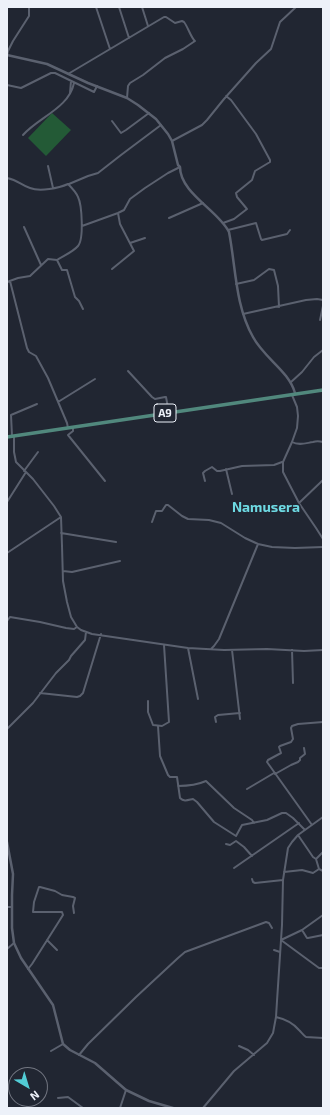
<!DOCTYPE html>
<html>
<head>
<meta charset="utf-8">
<style>
	body { margin:0 }
	#map { position:relative; width:330px; height:1115px; overflow:hidden; background:#212632; font-family:"Exo 2",sans-serif }
	canvas { display:block }
	.frame { position:absolute; inset:0; border:8px solid #edf1f9; pointer-events:none }
	.north { position:absolute; left:8px; top:1067px; width:40px; height:40px; box-sizing:border-box; background:#212632; border:1px solid #737782; border-radius:50%; rotate:142deg; font-size:11px; font-weight:700; line-height:16px; text-align:center; color:#edf1f9 }
	.north::after { content:''; display:block; margin:auto; width:14px; height:18px; background:#52ccd5; clip-path:polygon(50% 0,100% 100%,50% 72%,0 100%) }
</style>
</head>
<body>
<div id="map">
<canvas width="330" height="1115"></canvas>
<div class="frame"></div>
<div class="north">N</div>
</div>
<script>
const ctx = document.querySelector('canvas').getContext('2d');
ctx.lineJoin = 'round';
function fillPath(path, color) { ctx.fillStyle = color; ctx.fill(path, 'evenodd'); }
function strokePath(path, color, width, dash) { ctx.strokeStyle = color; ctx.lineWidth = width; ctx.lineCap = dash ? 'butt' : 'round'; ctx.setLineDash(dash || []); ctx.stroke(path); }
function label(font, color, halo, rows, align = 'center') {
  ctx.font = font + ' "Exo 2",sans-serif'; ctx.lineWidth = 3; ctx.setLineDash([]); ctx.textBaseline = 'middle'; ctx.strokeStyle = halo; ctx.fillStyle = color; for (const [text, x, y, turn = 0] of rows) {
    ctx.save(); ctx.translate(x, y); ctx.rotate((+turn || 0) * Math.PI / 180); ctx.textAlign = isNaN(turn) ? turn : align; if (halo) ctx.strokeText(text, 0, 0); ctx.fillText(text, 0, 0); ctx.restore();
  }
}
const green = new Path2D(`
	M 52,113 L 71,130 L 46,156 L 28,138 Z`);
const minor = new Path2D(`
	M 96,7 L 110,49
	M 119,7 L 129,38
	M 142,7 L 148,26
	M 7,56 L 8,51 L 13,41 L 29,16 L 29,7
	M 68,74 L 164,17 L 166,17 L 175,23 L 182,21 L 184,22 C 188,27 191,38 195,41 L 183,49 L 165,58 L 143,75 L 130,83 L 128,86 L 127,98
	M 7,85 L 21,88 L 51,73 L 55,73 L 94,92 L 97,86
	M 70,93 L 71,81
	M 112,121 L 121,133 L 126,130 L 149,113
	M 23,135 C 39,117 69,108 74,83
	M 172,141 L 202,125 L 207,120 L 224,99 L 256,63 L 271,49 L 280,22 L 296,7
	M 48,166 L 53,188
	M 7,178 C 18,180 21,185 30,188 C 40,192 59,188 68,184 C 72,188 76,192 78,197 C 82,205 84,239 78,246 C 73,252 63,256 57,260 L 48,259 L 30,276 L 18,278 L 7,282
	M 69,184 L 88,176 L 98,173 L 121,155 L 161,125
	M 169,218 L 203,203
	M 223,223 L 234,219 L 247,209 L 237,197 L 236,193 L 252,180 L 255,171 L 270,162 L 270,160 L 256,134 L 231,100 L 226,96
	M 82,226 L 118,213 L 124,210 L 130,199 L 145,188 L 168,173 L 180,167
	M 24,227 L 41,265
	M 228,230 L 256,223 L 261,239 L 262,240 L 287,234 L 290,230
	M 130,243 L 145,238
	M 57,260 L 62,270 L 67,270 L 75,297 L 79,301 L 83,309
	M 112,269 L 134,251 L 120,224 L 118,213
	M 10,281 L 27,348 L 29,352 L 36,356 L 48,378 L 67,423 L 68,428
	M 236,284 L 254,280 L 269,269 L 274,270 L 278,286 L 279,307
	M 243,314 L 306,300 L 317,299 L 323,300
	M 320,320 L 323,306
	M 128,371 L 152,397 L 155,399 L 165,397 L 166,397 L 169,413
	M 291,382 L 302,372 L 314,357 L 323,350
	M 292,395 L 297,407 L 298,416 L 297,428 L 292,442 L 283,462 L 283,472 L 299,503 L 316,528 L 323,539
	M 58,402 L 95,379
	M 73,427 L 73,431 L 68,435 L 105,481
	M 12,436 L 11,415 L 37,404
	M 14,437 L 14,452 L 16,462 L 33,479 L 54,506 L 61,517 L 62,546 L 63,581 L 67,602 L 71,617 L 77,627 L 81,630 L 92,634 L 188,648 L 224,650 L 267,649 L 304,651 L 323,650
	M 292,442 C 299,446 306,443 313,442 C 316,441 319,441 323,442
	M 226,469 L 232,494
	M 24,471 L 38,452
	M 205,481 L 203,473 L 205,471 L 212,467 L 217,471 L 220,471 L 242,466 L 274,465 L 282,462
	M 7,502 L 26,472
	M 299,503 L 323,480
	M 152,522 L 156,511 L 162,511 L 166,505 L 168,505 L 182,516 L 188,519 L 209,520 L 221,523 L 245,538 L 258,544
	M 61,533 L 116,542
	M 7,553 L 61,517
	M 63,571 L 72,572 L 120,561
	M 7,621 L 10,617 L 40,622 L 66,628 L 74,629 L 77,627
	M 188,648 L 198,699
	M 211,649 L 214,646 L 219,639 L 258,544 L 272,547 L 295,548 L 323,547
	M 232,650 L 240,719
	M 292,650 L 293,683
	M 40,693 L 77,697 L 80,696 L 83,693 L 101,634
	M 148,701 L 148,712 L 153,725 L 162,726 L 169,722 L 164,645
	M 216,722 L 215,717 L 218,715 L 240,713
	M 158,726 L 160,756 L 168,775 L 170,777 L 177,777 L 180,798 C 184,802 188,800 193,799 L 197,802 L 214,822 L 236,836 L 242,825 L 267,820 L 282,813 L 286,813 L 293,818 L 305,830
	M 7,729 L 33,703 L 56,673 L 69,660 L 71,656 L 85,640 L 86,632
	M 275,774 L 291,765 L 298,762 L 300,760 L 300,758 L 305,754 L 304,748
	M 178,786 C 188,786 197,785 206,781 L 207,782 L 234,808 L 252,820 L 254,823
	M 247,789 L 274,773
	M 312,825 L 267,762 L 268,760 L 281,753 L 279,747 L 280,746 L 291,742 L 293,739 L 291,728 L 292,726 L 298,724 L 323,722
	M 298,835 L 313,857 L 316,859
	M 226,844 L 230,845 L 236,841 L 244,847 L 252,856
	M 234,868 L 299,823
	M 319,869 L 316,859 L 323,852
	M 284,872 L 302,870 L 313,873 L 319,869 L 323,871
	M 252,879 L 253,882 L 255,883 L 283,880
	M 7,907 L 12,907
	M 323,915 L 302,930 L 281,940 L 319,968 L 323,968
	M 302,930 L 307,938 L 308,938 L 323,935
	M 47,940 L 57,950
	M 7,949 L 14,943
	M 274,950 L 280,952
	M 28,969 L 32,964 L 63,915 L 62,912 L 33,912 L 34,902 L 39,887 L 40,887 L 55,891 L 62,895 L 73,897 L 75,898 L 73,906 L 74,913
	M 276,1017 C 285,1019 293,1023 299,1030 C 302,1033 303,1035 306,1037 L 323,1038
	M 239,1046 L 248,1050 L 254,1055
	M 51,1051 L 63,1044
	M 79,1055 L 88,1044 L 136,997 L 178,958 L 185,952 L 266,922 L 269,923 L 272,928
	M 58,1098 L 68,1097 L 83,1108
	M 120,1108 L 126,1090
	M 203,1108 L 234,1071 L 267,1043 L 273,1033 L 276,1017 L 277,1001 L 282,925 L 283,880 L 288,848 L 292,842 L 298,835 L 323,817`);
const tertiary = new Path2D(`
	M 7,55 L 47,64 L 88,83 L 127,98 L 138,105 L 156,119 L 168,134 L 172,141 L 178,165 L 180,167 C 180,193 219,211 229,232 C 236,268 235,305 253,337 C 264,358 289,371 295,393
	M 7,842 L 13,874 L 12,895 L 12,928 L 14,943 L 21,958 L 53,1005 L 63,1044 L 70,1050 L 95,1063 L 126,1090 L 149,1101 L 173,1108`);
const primary = new Path2D(`
	M 7,437 L 323,390`);
const shields = [
	[165,413,22]
];
const shieldNames = [
	["A9",165,413]
];
const quarterNames = [
	["Namusera",266,507]
];
fillPath(green, '#235a36');
strokePath(minor, '#5b616f', 2);
strokePath(tertiary, '#5b616f', 2.5);
strokePath(primary, '#51887d', 3.5);
for (const [x, y, w] of shields) { const box = new Path2D(); box.roundRect(x - w / 2, y - 9, w, 18, 3); ctx.fillStyle = '#212632'; ctx.fill(box); strokePath(box, '#edf1f9', 1); }
label('bold 11px', '#edf1f9', null, shieldNames);
label('bold 14px', '#6edae3', '#212632', quarterNames);
</script>
</body>
</html>
